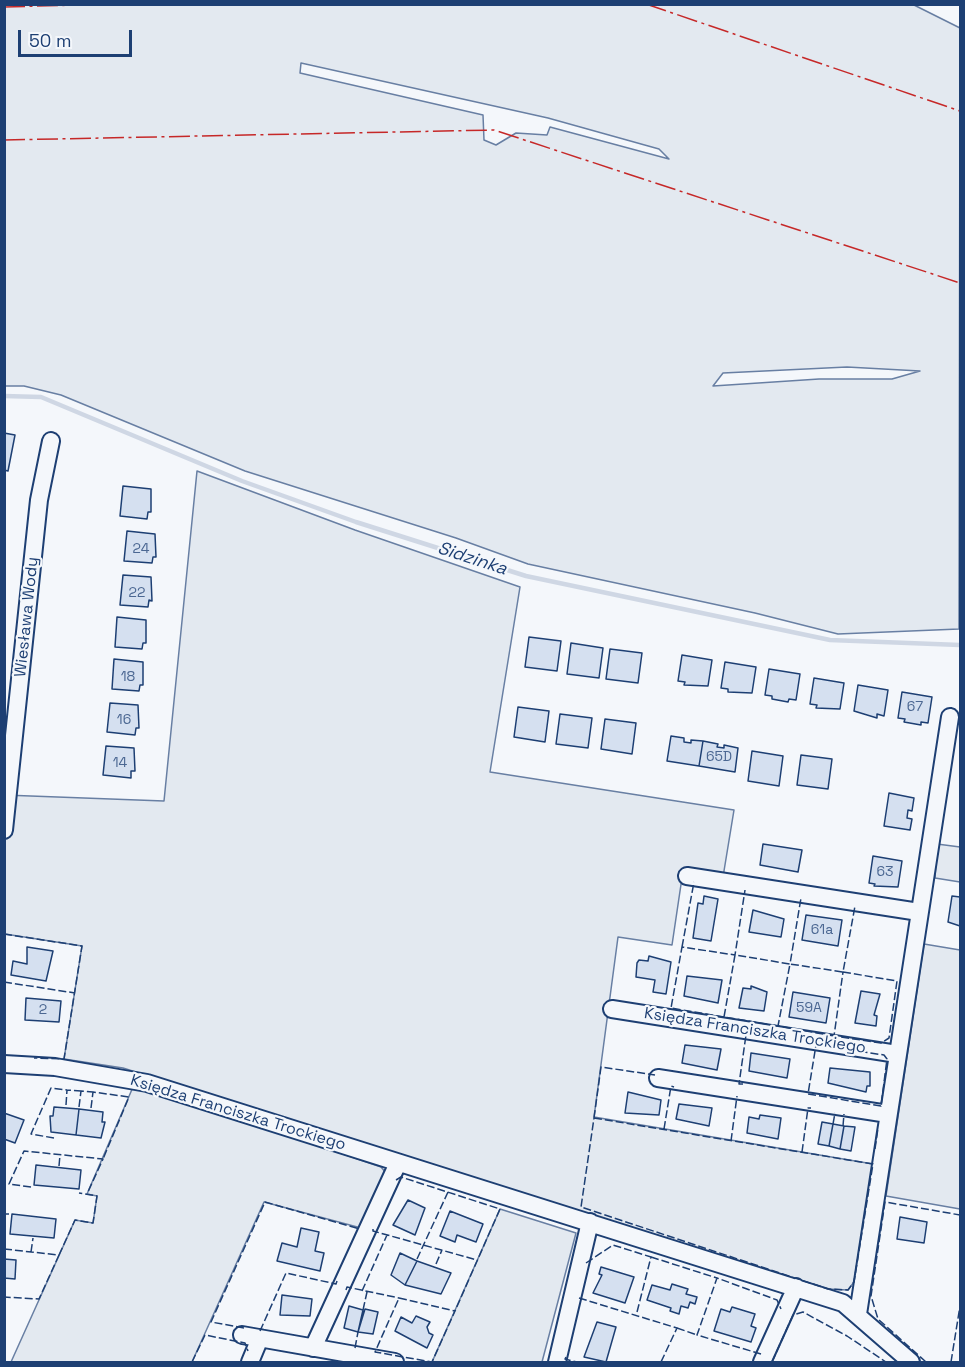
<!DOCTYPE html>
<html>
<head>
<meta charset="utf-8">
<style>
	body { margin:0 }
	#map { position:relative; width:965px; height:1367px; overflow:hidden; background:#f4f7fb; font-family:"Space Grotesk",sans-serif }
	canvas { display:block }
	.frame { position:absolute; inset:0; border:6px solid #1d3f73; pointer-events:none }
	.scale { position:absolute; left:18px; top:30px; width:114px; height:27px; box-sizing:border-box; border:3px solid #1d3f73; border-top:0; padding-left:8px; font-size:18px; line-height:21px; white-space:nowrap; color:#1d3f73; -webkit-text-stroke:4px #f4f7fb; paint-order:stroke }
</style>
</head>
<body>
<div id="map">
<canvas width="965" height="1367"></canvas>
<div class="frame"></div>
<div class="scale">50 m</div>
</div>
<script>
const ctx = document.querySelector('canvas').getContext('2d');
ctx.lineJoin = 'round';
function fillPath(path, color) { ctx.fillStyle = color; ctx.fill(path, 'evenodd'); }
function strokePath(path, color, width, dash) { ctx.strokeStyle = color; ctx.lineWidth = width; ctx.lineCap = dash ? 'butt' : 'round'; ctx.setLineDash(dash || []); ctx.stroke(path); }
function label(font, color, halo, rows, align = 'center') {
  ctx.font = font + ' "Space Grotesk",sans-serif'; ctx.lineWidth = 4.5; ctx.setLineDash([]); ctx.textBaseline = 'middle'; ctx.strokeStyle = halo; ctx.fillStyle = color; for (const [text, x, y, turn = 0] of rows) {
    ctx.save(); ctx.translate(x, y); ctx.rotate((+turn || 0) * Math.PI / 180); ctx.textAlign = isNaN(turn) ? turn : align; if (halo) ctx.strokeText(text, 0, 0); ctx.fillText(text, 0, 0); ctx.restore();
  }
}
const green = new Path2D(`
	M 912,4 L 960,28 L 959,629 L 838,634 L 755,613 L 528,564 L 456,538 L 245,471 L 61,395 L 24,386 L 5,386 L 5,5 ZM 301,63 L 548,118 L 659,149 L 669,159 L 550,127 L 547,135 L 516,133 L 496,145 L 484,140 L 483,115 L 300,73 ZM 847,367 L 920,371 L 892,379 L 819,379 L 713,386 L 723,373 Z
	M 197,471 L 355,530 L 520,587 L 490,772 L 734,810 L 723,877 L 683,871 L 672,945 L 618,937 L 594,1117 L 873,1164 L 854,1282 L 848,1290 L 828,1289 L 123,1068 L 64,1059 L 82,946 L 5,934 L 4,795 L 164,801 Z
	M 937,844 L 960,847 L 960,882 L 935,878 Z
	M 924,944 L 960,950 L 960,1209 L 886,1196 Z
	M 133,1087 L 293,1137 L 381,1167 L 386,1173 L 361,1228 L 264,1202 L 192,1362 L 11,1362 L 75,1220 L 93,1223 L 97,1196 L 87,1194 Z
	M 500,1209 L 576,1233 L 542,1362 L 432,1362 Z`);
const stream = new Path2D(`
	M 4,396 L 41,397 L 242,481 L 356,522 L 526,576 L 830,640 L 960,645`);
const building = new Path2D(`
	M 4,433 L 15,435 L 8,471 L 4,470 Z
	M 123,486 L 151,489 L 151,512 L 148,512 L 147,519 L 120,516 Z
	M 127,531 L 155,534 L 156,557 L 153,557 L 152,563 L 124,561 Z
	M 123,575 L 151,577 L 152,601 L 149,600 L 148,607 L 120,605 Z
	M 117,617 L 146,620 L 146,643 L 143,643 L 142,649 L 115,647 Z
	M 529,637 L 561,641 L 557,671 L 525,667 Z
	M 571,643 L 603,648 L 599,678 L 567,674 Z
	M 610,649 L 642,653 L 638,683 L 606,679 Z
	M 682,655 L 712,660 L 708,686 L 684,685 L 685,682 L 678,681 Z
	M 114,659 L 143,662 L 143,685 L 140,685 L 139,691 L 112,689 Z
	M 725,662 L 756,667 L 752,693 L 728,692 L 728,689 L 721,688 Z
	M 769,669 L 800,674 L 796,700 L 789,699 L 788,702 L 772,699 L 772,696 L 765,695 Z
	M 814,678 L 844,683 L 840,709 L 816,708 L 817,705 L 810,704 Z
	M 858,685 L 888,690 L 884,716 L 877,714 L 877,718 L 854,711 Z
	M 902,692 L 932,697 L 928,723 L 921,722 L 921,725 L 904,722 L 905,719 L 898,718 Z
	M 110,703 L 138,705 L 139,728 L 136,728 L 135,735 L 107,732 Z
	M 518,707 L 549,711 L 545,742 L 514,737 Z
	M 560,714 L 592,718 L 588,748 L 556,744 Z
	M 605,719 L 636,723 L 632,754 L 601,749 Z
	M 671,736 L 684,738 L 684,742 L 691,743 L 691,740 L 703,741 L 699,766 L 667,761 Z
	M 703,741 L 718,744 L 717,747 L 724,748 L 724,745 L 738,748 L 735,772 L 699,766 Z
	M 106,746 L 134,748 L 135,771 L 131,771 L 131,778 L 103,775 Z
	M 752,751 L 783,756 L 779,786 L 748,781 Z
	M 801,755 L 832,759 L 828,789 L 797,785 Z
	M 889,793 L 914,798 L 912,811 L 908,810 L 907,818 L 912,819 L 910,830 L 884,826 Z
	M 763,844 L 802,850 L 798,872 L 760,865 Z
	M 873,856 L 902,861 L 898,887 L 874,886 L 875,884 L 869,883 Z
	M 704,896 L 718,899 L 711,941 L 693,938 L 698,903 L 703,904 Z
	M 952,896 L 960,897 L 960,926 L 948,922 Z
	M 753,910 L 784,919 L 781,937 L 749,932 Z
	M 806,915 L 842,920 L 838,946 L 802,940 Z
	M 27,947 L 53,951 L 46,981 L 11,975 L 13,961 L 27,964 Z
	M 649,956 L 671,962 L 666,994 L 653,992 L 655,980 L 636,977 L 637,963 L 639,960 L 648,961 Z
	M 687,976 L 722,980 L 718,1003 L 684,996 Z
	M 751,986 L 767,992 L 764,1011 L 739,1008 L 743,988 L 751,989 Z
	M 861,991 L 880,994 L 874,1015 L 877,1016 L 876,1026 L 855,1023 Z
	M 793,992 L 830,998 L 826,1023 L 789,1017 Z
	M 26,998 L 61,1001 L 59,1022 L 25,1020 Z
	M 685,1045 L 721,1049 L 717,1070 L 682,1063 Z
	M 751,1053 L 790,1059 L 787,1078 L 749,1071 Z
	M 830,1068 L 870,1072 L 870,1086 L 867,1086 L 866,1092 L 828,1083 Z
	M 628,1092 L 661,1100 L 659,1115 L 625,1113 Z
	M 679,1104 L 712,1108 L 709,1126 L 676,1119 Z
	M 54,1107 L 79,1109 L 76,1135 L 51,1132 L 50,1116 L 53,1116 Z
	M 79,1109 L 103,1112 L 102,1122 L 105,1122 L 101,1138 L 76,1135 Z
	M 4,1113 L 24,1120 L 15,1143 L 4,1139 Z
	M 760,1115 L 781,1118 L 778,1139 L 747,1133 L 749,1117 L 759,1119 Z
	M 822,1122 L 833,1124 L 829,1146 L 818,1144 Z
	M 833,1124 L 844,1126 L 840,1149 L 829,1146 Z
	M 844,1126 L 855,1127 L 851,1151 L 840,1149 Z
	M 36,1165 L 81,1170 L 79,1189 L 34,1185 Z
	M 408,1200 L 425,1208 L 415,1235 L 393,1225 Z
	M 450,1211 L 483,1224 L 476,1242 L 457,1235 L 455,1242 L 440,1236 Z
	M 12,1214 L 56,1219 L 54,1238 L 10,1234 Z
	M 900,1217 L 927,1222 L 924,1243 L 897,1239 Z
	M 301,1228 L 319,1232 L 315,1251 L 324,1253 L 320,1271 L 277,1261 L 282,1243 L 297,1247 Z
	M 400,1253 L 417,1261 L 405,1285 L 391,1275 Z
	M 4,1259 L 16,1260 L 15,1279 L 4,1278 Z
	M 417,1261 L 451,1273 L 441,1294 L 405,1285 Z
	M 601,1267 L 634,1277 L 625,1303 L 593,1293 L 602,1275 L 599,1274 Z
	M 672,1284 L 688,1289 L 686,1294 L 697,1297 L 695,1304 L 690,1302 L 688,1308 L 681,1306 L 679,1314 L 670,1311 L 671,1308 L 647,1300 L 652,1285 L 670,1290 Z
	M 282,1295 L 312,1299 L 310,1316 L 280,1315 Z
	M 349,1306 L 363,1310 L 358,1332 L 344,1328 Z
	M 732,1307 L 755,1314 L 751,1326 L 756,1328 L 751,1342 L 714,1331 L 721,1309 L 730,1312 Z
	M 365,1309 L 378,1312 L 373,1334 L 358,1332 Z
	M 416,1316 L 430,1322 L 427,1327 L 429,1333 L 433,1335 L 427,1348 L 395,1331 L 401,1317 L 412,1323 Z
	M 597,1322 L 616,1327 L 606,1362 L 584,1357 Z`);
const minor = new Path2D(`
	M 4,830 L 39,500 L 51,441
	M 687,876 L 919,912
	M 612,1009 L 897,1054
	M 4,1064 L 55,1067 L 147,1083 L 843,1303 L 911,1362
	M 658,1078 L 888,1114
	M 858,1314 L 950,717
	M 242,1335 L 395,1362
	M 313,1348 L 398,1163
	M 250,1362 L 260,1338
	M 557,1362 L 590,1222
	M 762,1362 L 796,1287`);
const fence = new Path2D(`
	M 4,934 L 82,946 L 64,1059 L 34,1058
	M 682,947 L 694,882
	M 843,972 L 897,981 L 889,1038 L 881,1043 L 834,1036 Z
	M 4,982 L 75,993
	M 724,1017 L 671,1008 L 682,947 L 735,955 L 745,890
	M 778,1026 L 724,1017 L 735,955 L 790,964 L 801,898
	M 834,1036 L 778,1026 L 790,964 L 843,972 L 855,906
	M 816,1045 L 884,1055 L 887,1059 L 881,1106 L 808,1094 Z
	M 743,1084 L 739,1084 L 746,1035
	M 66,1105 L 67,1090 L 81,1091
	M 79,1107 L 81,1091 L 93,1092
	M 91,1108 L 93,1092 L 129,1097 L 103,1159
	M 594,1118 L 873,1164 L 854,1282 L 848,1290 L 828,1289 L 581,1207 Z
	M 594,1118 L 601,1067 L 655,1075
	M 833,1124 L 835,1113
	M 843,1126 L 844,1114
	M 664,1129 L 671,1086 L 674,1087
	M 54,1138 L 31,1134 L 51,1088 L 67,1090
	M 731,1141 L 737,1096
	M 875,1149 L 878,1128
	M 802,1152 L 808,1108 L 811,1108
	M 59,1166 L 60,1155
	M 396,1180 L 401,1177 L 500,1209 L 455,1311
	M 31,1187 L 9,1184 L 24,1151 L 103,1159 L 87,1194
	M 4,1214 L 9,1214
	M 373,1229 L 373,1231 L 477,1260
	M 4,1249 L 59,1255 L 39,1299 L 4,1297
	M 31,1252 L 33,1238
	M 59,1255 L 75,1220 L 93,1223 L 97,1196 L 79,1193
	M 651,1257 L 717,1278
	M 417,1259 L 448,1192
	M 586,1263 L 613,1245 L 651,1257 L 636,1316
	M 436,1264 L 442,1250
	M 346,1290 L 347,1287 L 399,1298
	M 362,1291 L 387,1235
	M 399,1298 L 455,1311 L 432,1362 L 375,1352 Z
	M 579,1298 L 677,1328 L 661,1362
	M 363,1310 L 367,1292
	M 244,1328 L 211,1322 L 265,1202 L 360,1229
	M 677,1328 L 697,1335
	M 260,1331 L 286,1273 L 336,1284 L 337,1281
	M 355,1348 L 358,1332
	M 761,1354 L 697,1335 L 717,1278 L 777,1300 L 781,1309
	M 566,1357 L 565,1359 L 577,1362
	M 192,1362 L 205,1335 L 245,1343 L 248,1351
	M 772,1362 L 793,1315 L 803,1312 L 847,1336 L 886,1362
	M 926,1362 L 878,1319 L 871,1296 L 885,1202 L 960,1215
	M 951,1362 L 960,1306`);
const power = new Path2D(`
	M 646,4 L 960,111
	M 4,7 L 117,4
	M 4,140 L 494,130 L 960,283`);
const numberNames = [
	["24",141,549],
	["22",137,593],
	["18",128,677],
	["67",915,707],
	["16",124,720],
	["65D",719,757],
	["14",120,763],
	["63",885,872],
	["61a",822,930],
	["59A",809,1008],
	["2",43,1010]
];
const streetNames = [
	["Wiesława Wody",27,617,-84],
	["Księdza Franciszka Trockiego",755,1031,9],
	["Księdza Franciszka Trockiego",238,1113,17]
];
const waterNames = [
	["Sidzinka",472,559,18]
];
fillPath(green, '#e3e9f0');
strokePath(green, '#687fa3', 1.5);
strokePath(stream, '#cfd7e4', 4.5);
fillPath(building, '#d5e0f0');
strokePath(building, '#1d3f73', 1.5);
strokePath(minor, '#1d3f73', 20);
strokePath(minor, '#f4f7fb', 16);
strokePath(fence, '#1d3f73', 1.5, [8, 3]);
strokePath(power, '#c62828', 1.5, [21, 4.5, 3, 4.5]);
label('14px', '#4b6792', null, numberNames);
label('16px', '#1d3f73', '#f4f7fb', streetNames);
label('italic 18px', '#1d3f73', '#f4f7fb', waterNames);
</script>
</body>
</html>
